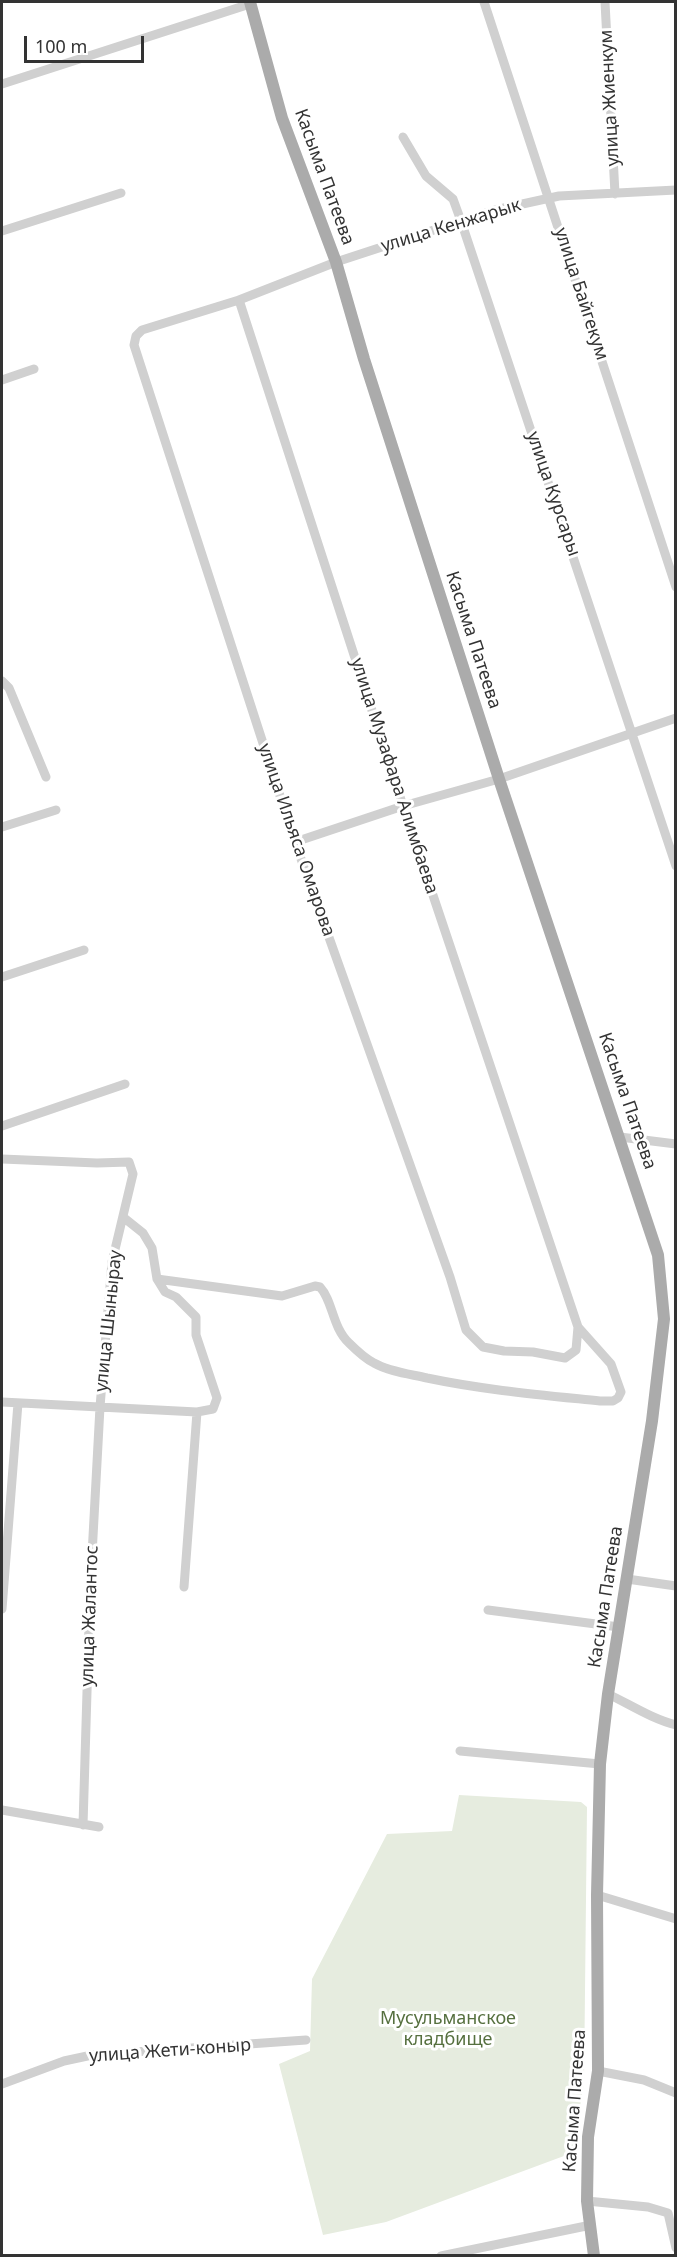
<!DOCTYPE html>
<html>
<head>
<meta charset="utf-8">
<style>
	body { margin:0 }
	#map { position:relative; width:677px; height:2257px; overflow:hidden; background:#fff; font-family:"Noto Sans",sans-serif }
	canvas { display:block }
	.frame { position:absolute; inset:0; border:3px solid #333; pointer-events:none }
	.scale { position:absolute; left:24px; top:36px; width:120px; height:27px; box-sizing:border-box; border:3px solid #333; border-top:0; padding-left:8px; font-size:18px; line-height:21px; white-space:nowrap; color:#333; -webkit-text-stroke:4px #fff; paint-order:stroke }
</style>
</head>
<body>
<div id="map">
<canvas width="677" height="2257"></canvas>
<div class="frame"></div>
<div class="scale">100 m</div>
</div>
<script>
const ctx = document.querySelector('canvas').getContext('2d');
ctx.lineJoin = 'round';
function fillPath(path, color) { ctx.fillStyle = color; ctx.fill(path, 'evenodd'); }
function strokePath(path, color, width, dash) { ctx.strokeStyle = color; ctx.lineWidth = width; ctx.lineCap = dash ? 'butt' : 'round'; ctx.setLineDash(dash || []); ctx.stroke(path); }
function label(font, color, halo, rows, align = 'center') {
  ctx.font = font + ' "Noto Sans",sans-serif'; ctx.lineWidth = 6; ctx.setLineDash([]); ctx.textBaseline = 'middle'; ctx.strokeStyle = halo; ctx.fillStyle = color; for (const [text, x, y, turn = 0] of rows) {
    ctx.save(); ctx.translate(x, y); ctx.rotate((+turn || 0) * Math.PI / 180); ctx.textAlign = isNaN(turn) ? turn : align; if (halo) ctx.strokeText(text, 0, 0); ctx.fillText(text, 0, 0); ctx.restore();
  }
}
const green = new Path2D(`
	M 459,1795 L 581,1802 L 587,1807 L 584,2083 L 572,2153 L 386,2222 L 323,2235 L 279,2064 L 310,2051 L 312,1979 L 387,1834 L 452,1831 Z`);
const minor = new Path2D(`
	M 484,2 L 676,587
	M 605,2 L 615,194
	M 2,84 L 250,4
	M 403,137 L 426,176 L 453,199 L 461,221 L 676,866
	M 2,231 L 121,193
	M 239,300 L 142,330 L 136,336 L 134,345 L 295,842 L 450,1277 L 466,1330 L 483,1347 L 504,1351 L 533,1352 L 565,1358 L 576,1350 L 578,1327 L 403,806 L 239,300 L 336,262 L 495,210 L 559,196 L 676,190
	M 2,380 L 34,369
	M 2,681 L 9,688 L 46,777
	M 2,827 L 56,810
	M 295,842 L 403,806 L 499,779 L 676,718
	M 2,977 L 84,950
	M 2,1126 L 125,1084
	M 620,1137 L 676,1144
	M 2,1159 L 97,1163 L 129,1162 L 133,1174 L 112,1262 L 100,1407 L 90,1592 L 83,1825
	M 157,1279 L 282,1296 L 315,1286 L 320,1287 C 333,1301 332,1327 349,1343 C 356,1350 366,1359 374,1363 C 390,1372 410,1374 427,1378 C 484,1390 542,1395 600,1401 L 613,1401 L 618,1398 L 621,1392 L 611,1364 L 578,1327
	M 2,1402 L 197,1412 L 213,1409 L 217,1398 L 196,1335 L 196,1317 L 176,1297 L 165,1292 L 157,1279 L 152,1248 L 143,1233 L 123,1217
	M 627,1579 L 676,1586
	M 184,1587 L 197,1412
	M 2,1609 L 18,1403
	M 488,1610 L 619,1627
	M 608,1694 C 631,1705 652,1719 676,1725
	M 460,1751 L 600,1764
	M 2,1810 L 99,1827
	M 597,1895 L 676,1919
	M 598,2071 L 644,2080 L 676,2093
	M 2,2084 L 64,2061 L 92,2055 L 306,2040
	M 587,2201 L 648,2207 L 668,2213 L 676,2248
	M 441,2256 L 591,2225`);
const major = new Path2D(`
	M 250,2 L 282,118 L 336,262 L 364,359 L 499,779 L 658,1255 L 664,1319 L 652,1421 L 608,1694 L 600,1764 L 597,1895 L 598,2071 L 588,2137 L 587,2201 L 594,2256`);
const streetNames = [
	["улица Жиенкум",610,98,-93],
	["Касыма Патеева",324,177,70],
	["улица Кенжарык",451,226,-17],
	["улица Байгекум",581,294,72],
	["улица Курсары",553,494,71],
	["Касыма Патеева",473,640,72],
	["улица Музафара Алимбаева",394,776,72],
	["улица Ильяса Омарова",296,840,71],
	["Касыма Патеева",627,1101,71],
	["улица Шынырау",109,1321,-84],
	["Касыма Патеева",606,1597,-81],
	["улица Жалантос",90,1616,-88],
	["улица Жети-коныр",170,2051,-4],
	["Касыма Патеева",575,2101,-86]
];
const parkNames = [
	["Мусульманское",448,2019],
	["кладбище",448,2040]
];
fillPath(green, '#e6ecdf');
strokePath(minor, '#d0d0d0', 9);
strokePath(major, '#ababab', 12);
label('18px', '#333', '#fff', streetNames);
label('18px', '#56703f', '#fff', parkNames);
</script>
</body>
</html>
